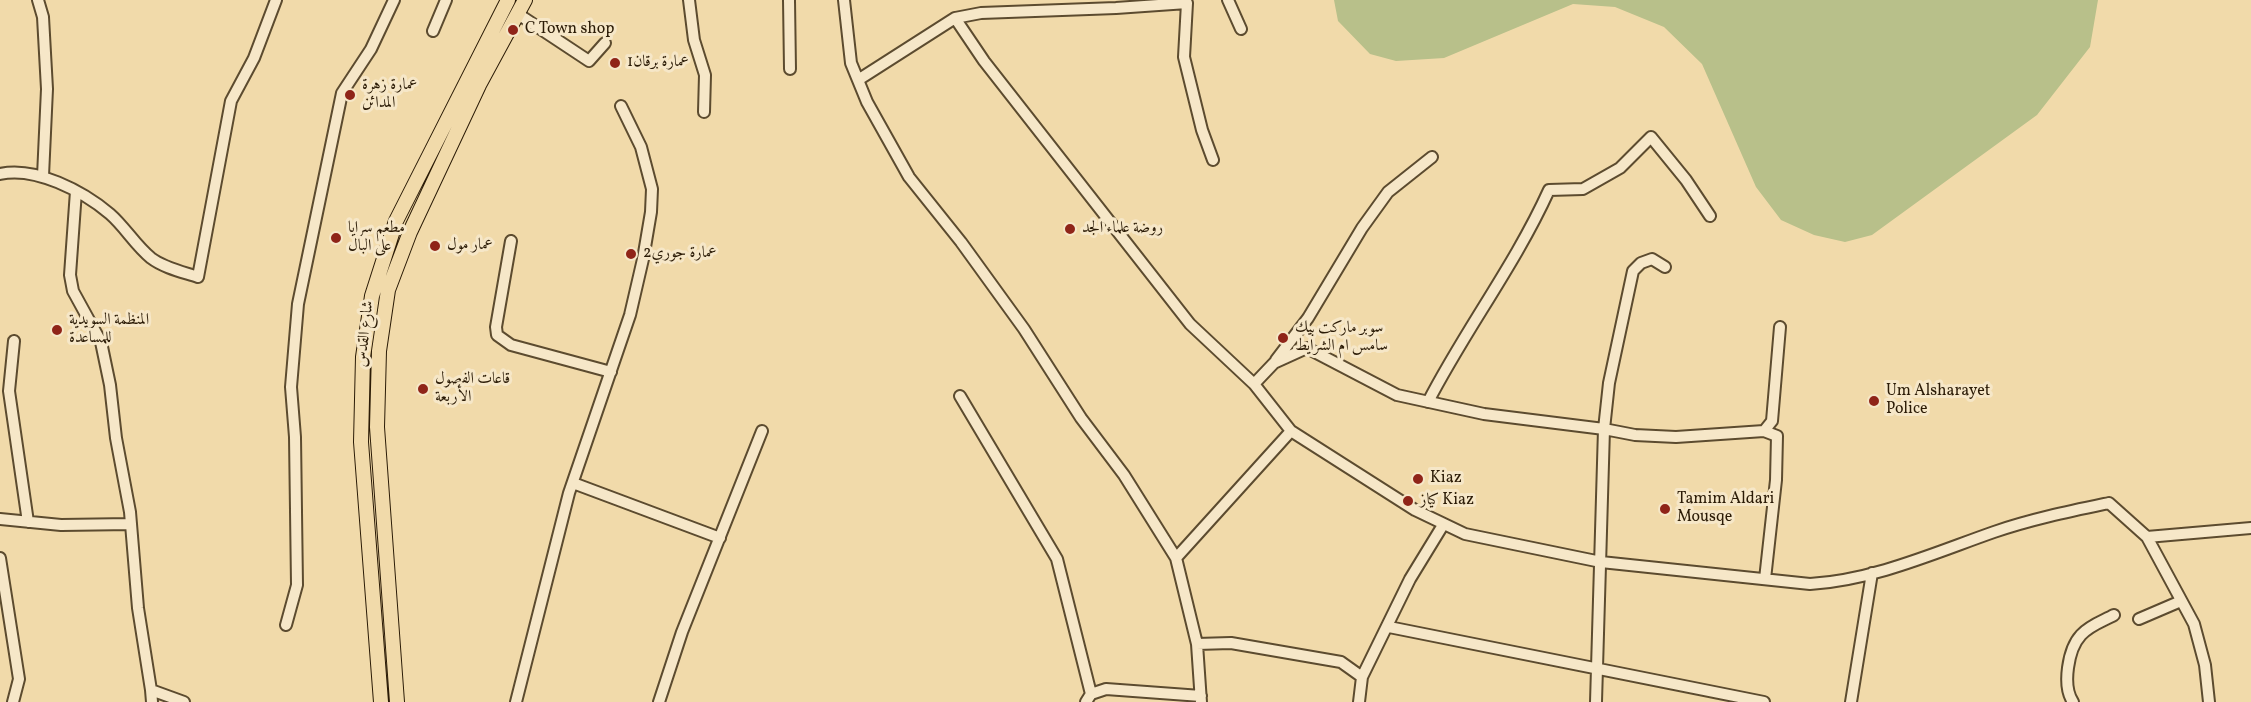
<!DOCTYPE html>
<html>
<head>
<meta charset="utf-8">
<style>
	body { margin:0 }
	canvas { display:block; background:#f1daaa }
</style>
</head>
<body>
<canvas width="2251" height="702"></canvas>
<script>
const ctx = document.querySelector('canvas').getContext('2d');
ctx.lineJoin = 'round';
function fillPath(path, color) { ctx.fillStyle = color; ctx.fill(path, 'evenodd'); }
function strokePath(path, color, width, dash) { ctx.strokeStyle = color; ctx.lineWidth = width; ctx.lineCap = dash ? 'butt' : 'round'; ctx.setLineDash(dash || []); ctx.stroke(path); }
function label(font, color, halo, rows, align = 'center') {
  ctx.font = font + ' Vollkorn,Amiri,serif'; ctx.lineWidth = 6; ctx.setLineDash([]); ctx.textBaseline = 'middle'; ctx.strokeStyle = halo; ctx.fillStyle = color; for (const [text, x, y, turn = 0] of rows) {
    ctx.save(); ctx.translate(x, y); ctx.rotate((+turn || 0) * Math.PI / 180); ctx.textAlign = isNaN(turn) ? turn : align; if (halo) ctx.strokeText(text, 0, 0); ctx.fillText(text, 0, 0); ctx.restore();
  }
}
const green = new Path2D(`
	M 1334,0 L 2098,0 L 2090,47 L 2037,115 L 1872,235 L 1845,242 L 1814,235 L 1781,220 L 1756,187 L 1702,64 L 1664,27 L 1615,7 L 1573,4 L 1444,58 L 1396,61 L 1370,54 L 1338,21 Z`);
const minor = new Path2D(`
	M 38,0 L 43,17 L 47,89 L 43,176
	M 689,0 L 694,40 L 705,75 L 704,112
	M 789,0 L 790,69
	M 844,0 L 851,63 L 867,102 L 909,177 L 961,242 L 1024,329 L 1081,418 L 1124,475 L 1176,558 L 1197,644 L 1201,702
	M 1228,0 L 1241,29
	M 518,14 L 589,61 L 605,43
	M 955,18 L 981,13 L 1116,8 L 1187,3 L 1184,57 L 1202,130 L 1213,160
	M 433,31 L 446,0
	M 858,80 L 955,18 L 984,61 L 1190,324 L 1254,384 L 1291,431
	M 0,174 C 35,166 83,191 110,214 C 125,227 135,245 151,258 C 164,268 183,272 198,277 L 231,101 L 254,58 L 276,0
	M 76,191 L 70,275 L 73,291 L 101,342 L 110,385 L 116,438 L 130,512 L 138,608 L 151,690 L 184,702
	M 511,241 L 496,327 L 497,335 L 511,345 L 611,372
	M 1665,267 L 1652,259 L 1641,263 L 1633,271 L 1609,383 L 1604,429 L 1635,435 L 1676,437 L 1764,431 L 1772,421 L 1780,327
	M 14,341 L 9,391 L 28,522
	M 1276,360 L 1308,318 L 1362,228 L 1388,192 L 1432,157
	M 1254,384 L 1274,363 L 1307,348 L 1397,395 L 1484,414 L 1604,429 L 1596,702
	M 960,396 L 1057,559 L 1091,694
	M 1428,402 C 1465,330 1515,265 1549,190 L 1583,189 L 1620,168 L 1651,137 L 1686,180 L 1710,216
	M 1764,431 L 1777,436 L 1776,480 L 1765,579
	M 573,483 L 720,538
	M 0,519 L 61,525 L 131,524
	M 2147,537 L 2251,528
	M 0,558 L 19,679 L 13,702
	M 1176,558 L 1291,431 L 1415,510 L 1465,534 L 1601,562 L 1810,584 C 1874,580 1934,553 1994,532 C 2032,519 2071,511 2109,503 L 2147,537 L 2194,624 L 2205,665 L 2209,702
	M 2139,619 L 2181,601
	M 286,625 L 297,585 L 295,437 L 291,387 L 298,304 L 342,93 L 371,49 L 394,0
	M 1389,627 L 1764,702
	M 1197,644 L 1231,643 L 1341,662 L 1362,677
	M 151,690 L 152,702
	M 516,702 L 569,493 L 630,315 L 643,259 L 651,212 L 652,189 L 641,147 L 621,106
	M 659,702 L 682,632 L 762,431
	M 1086,702 L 1091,694 L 1106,689 L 1201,696
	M 1359,702 L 1362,677 L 1410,579 L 1443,525
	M 1851,702 L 1872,573
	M 2073,702 C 2062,686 2068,649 2081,635 C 2090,625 2103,621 2114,615`);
const major = new Path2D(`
	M 381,702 L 361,442 L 363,357 L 372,296 L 396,221 L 508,0
	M 397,702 L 377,427 L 379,351 L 388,290 L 410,232 L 479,85 L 525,0`);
const markers = [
	[513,30,6,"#8f2418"],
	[615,63,6,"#8f2418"],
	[350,95,6,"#8f2418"],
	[1070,229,6,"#8f2418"],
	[336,238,6,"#8f2418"],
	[435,246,6,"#8f2418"],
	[631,254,6,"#8f2418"],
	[57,330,6,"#8f2418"],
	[1283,338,6,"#8f2418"],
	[423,389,6,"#8f2418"],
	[1874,401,6,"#8f2418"],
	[1418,479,6,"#8f2418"],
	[1408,501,6,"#8f2418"],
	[1665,509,6,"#8f2418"]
];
const poiNames = [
	["C Town shop",525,30],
	["1عمارة برقان",627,63],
	["عمارة زهرة",362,86],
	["المدائن",362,104],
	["مطعم سرايا",348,229],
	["على البال",348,247],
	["روضة علماء الجد",1082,229],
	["عمار مول",447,246],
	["عمارة جوري2",643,254],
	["المنظمة السويدية",69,321],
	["للمساعدة",69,339],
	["سوبر ماركت بيك",1295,329],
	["سامس ام الشرايط",1295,347],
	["قاعات الفصول",435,380],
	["الأربعة",435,398],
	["Um Alsharayet",1886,392],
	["Police",1886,410],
	["Kiaz",1430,479],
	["Tamim Aldari",1677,500],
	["Mousqe",1677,518],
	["كياز Kiaz",1420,501]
];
const streetNames = [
	["شارع القدس",366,334,-84]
];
fillPath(green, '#b8c08a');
strokePath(minor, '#5c4b2f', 14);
strokePath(major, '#2b1b06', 16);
strokePath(minor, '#f6e7c8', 10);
strokePath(major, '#f1daaa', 14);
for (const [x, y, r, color] of markers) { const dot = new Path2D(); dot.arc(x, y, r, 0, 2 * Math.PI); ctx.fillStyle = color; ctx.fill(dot); strokePath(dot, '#f6e7c8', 2); }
label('16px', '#2b1b06', '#f6e7c8', poiNames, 'left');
label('16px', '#2b1b06', '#f6e7c8', streetNames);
</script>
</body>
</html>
